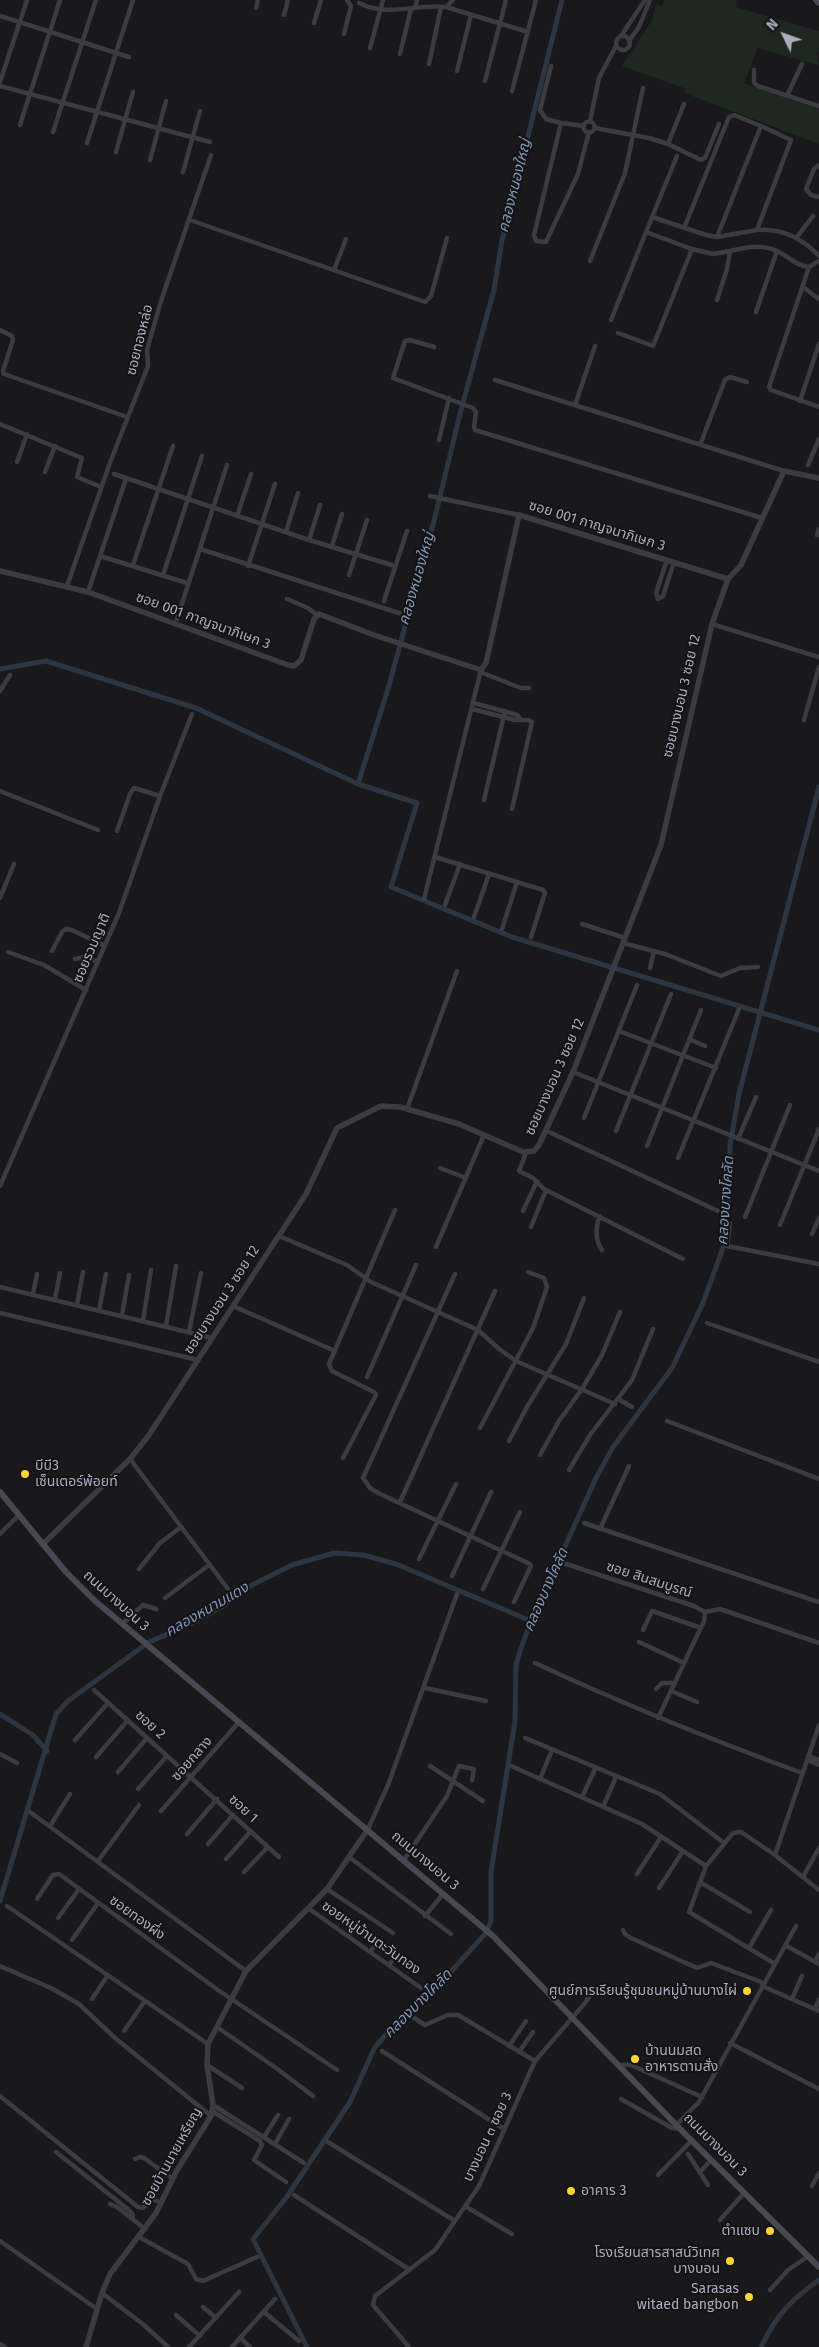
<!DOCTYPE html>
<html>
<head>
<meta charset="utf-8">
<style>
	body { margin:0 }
	#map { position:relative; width:819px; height:2347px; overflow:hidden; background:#19181b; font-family:"Fira Sans",sans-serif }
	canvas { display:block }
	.north { position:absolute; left:759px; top:10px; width:50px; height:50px; -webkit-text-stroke:4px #141316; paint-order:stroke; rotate:312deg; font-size:14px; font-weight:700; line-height:20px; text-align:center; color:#aaadbb }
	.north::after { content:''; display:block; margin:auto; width:18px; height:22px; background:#aaadbb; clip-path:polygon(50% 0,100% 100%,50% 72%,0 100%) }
</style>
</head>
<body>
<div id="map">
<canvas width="819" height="2347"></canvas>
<div class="north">N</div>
</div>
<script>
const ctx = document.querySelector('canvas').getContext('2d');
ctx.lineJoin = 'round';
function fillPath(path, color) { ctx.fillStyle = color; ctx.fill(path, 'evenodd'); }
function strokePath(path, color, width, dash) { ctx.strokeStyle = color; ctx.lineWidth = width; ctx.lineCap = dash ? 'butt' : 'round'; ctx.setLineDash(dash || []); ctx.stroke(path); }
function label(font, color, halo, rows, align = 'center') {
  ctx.font = font + ' "Fira Sans","Noto Sans Thai",sans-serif'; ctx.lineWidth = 4; ctx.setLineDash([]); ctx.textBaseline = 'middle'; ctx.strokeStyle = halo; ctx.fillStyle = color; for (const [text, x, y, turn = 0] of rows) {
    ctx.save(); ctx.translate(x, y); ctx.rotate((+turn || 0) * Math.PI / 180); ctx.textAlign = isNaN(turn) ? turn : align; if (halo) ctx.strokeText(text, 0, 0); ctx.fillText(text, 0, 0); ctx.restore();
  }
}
const green = new Path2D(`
	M 664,0 L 737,0 L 736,7 L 819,31 L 819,51 L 817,54 L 819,65 L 758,48 L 744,83 L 819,109 L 819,144 L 684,93 L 686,89 L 622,66 L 652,20 L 656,4 L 662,6 Z`);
const canal = new Path2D(`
	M 0,669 L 46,661 L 196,708 L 358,784 L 388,689 L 435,517 L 461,410 L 494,290 L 502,240 L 562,0
	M 358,784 L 417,803 L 391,887 L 512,937 L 819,1030
	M 0,1714 L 33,1735 L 47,1751
	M 0,1901 L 56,1714 L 68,1701 L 149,1642 L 184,1627 L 223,1606 L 252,1585 L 292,1565 L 334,1553 L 363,1555 L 396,1564 L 531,1621
	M 307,2347 L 253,2239 L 286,2198 L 350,2102 L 375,2047 L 406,2012 L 426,1999 L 486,1933 L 491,1921 L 491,1872 L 515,1721 L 516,1665 L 520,1651 L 531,1621 L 596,1478 L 613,1447 L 672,1368 L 703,1303 L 724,1245 L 729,1197 L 730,1145 L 739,1094 L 819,787
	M 761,2347 C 777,2314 790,2301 819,2280`);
const minor = new Path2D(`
	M 359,3 C 390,18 414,3 446,7 L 453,0
	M 446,7 L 528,32
	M 256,8 L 258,0
	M 415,8 L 417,0
	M 284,15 L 288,0
	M 0,16 L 129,57
	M 314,23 L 321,0
	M 344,34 L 351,6 L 347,0
	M 621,36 L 645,0
	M616 43a7 7 0 1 1 14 0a7 7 0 1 1-14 0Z
	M 629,41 L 639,27 L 650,0
	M 370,48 L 383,0
	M 400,54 L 411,9
	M 429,64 L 441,7
	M 551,66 L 540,110 L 546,119 L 561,123
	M 754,70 L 754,83 L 758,86 L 819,106
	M 457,71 L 471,15
	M 485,81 L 506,0
	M 0,82 L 27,0
	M 0,86 L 210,142
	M 512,91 L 536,0
	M 787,96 L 802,64
	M 590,121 L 599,78 L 616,46
	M583.5 127a5.5 5.5 0 1 1 11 0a5.5 5.5 0 1 1-11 0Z
	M 20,125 L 60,0
	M 584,126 L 561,123 L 534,235 L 536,241 L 546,242 L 578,174 L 589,132
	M 595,128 L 649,138 L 668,144 L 701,160 L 705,158 L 719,124
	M 53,132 L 96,0
	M 87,143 L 133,0
	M 668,144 L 684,104
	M 116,152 L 133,92
	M 150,160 L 166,101
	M 819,165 L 814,169 L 806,189 L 811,195 L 819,197
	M 183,172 L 200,111
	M 652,217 L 706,235 L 717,237 L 761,126 L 791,140 L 757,230 C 782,228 802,238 819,256
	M 190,220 L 425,302 L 431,296 L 447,238
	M 684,228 L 729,117 L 734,115 L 761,126
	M 646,232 L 677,156
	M 717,237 L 757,230
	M 797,237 L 813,216
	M 590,261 L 625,173 L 643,88
	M 819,261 L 809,267 L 769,387 L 771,390 L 819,407
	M 334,270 L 346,239
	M 803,287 L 819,299
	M 717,300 L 727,269 L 730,251 C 747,247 764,243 781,253 C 790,258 797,266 809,267
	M 756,312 L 777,251
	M 611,320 L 646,232 L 692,249
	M 0,330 L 12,336 L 13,340 L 3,371 L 4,374 L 127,417
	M 618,333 L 653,346 L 692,249 L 713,254 L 730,251
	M 434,347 L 410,340 L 405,341 L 393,378 L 473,408 L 476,412 L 474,427 L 475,430 L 762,518
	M 495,380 L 784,471
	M 800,401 L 819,344
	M 575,405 L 595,346
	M 0,424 L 82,458 L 77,477 L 101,487
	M 439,440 L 449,398
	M 700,445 L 725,380 L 730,377 L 747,382
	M 17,462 L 27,434
	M 808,465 L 819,439
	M 45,472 L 55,446
	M 114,474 L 309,540 L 395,566
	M 430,496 L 519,515
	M 237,516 L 251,474
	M 286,532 L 298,493
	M 817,535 L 819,529
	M 309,540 L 320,505
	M 332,546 L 342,514
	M 200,549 L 402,614
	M 100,556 L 187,583
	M 667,560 L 656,593 L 658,599 L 663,596 L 674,562
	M 133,565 L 173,446
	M 248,566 L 275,484
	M 163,575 L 202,456
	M 349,575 L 367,520
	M 67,586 L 111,460 L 148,366 L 147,350 L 161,301 L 211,155
	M 88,592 L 126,479
	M 287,599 L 308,608 L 317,615
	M 384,601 L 407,531
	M 177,619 L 227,465
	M 712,624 L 819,657
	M 480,672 L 521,688 L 529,688
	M 0,691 L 10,675
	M 474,703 L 517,715 L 520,718
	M 472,709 L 515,720 L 528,720 L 532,722 L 512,809
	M 804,720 L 819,667
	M 0,791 L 98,830
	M 484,800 L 505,711
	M 117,831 L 130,794 L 134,788 L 160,796
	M 435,857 L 543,890 L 545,893 L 531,937
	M 0,898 L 14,864
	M 424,899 L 481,670
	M 445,905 L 460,864
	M 474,917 L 489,874
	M 582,924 L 625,938
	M 502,929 L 517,882
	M 623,943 L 665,954 L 721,976 L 740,968 L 758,967
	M 52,951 L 62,932 L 66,929 L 72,930 L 105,946
	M 8,952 L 44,965 L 86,990
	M 75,959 L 85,957 L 98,962
	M 650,968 L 654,951
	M 619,1031 L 716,1068
	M 689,1039 L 705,1046
	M 573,1072 L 819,1171
	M 407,1109 L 457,971
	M 584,1118 L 637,985
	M 547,1131 L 718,1211
	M 616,1131 L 671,994
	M 738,1139 L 756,1097
	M 647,1146 L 701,1010
	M 526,1153 L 519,1171 L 533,1178 L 544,1189 L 683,1259
	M 678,1158 L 739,1009
	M 440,1168 L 466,1178
	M 0,1186 L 119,913 L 160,796 L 192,714
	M 523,1211 L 537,1181
	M 600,1216 C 595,1227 595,1240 602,1250
	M 745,1217 L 790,1105
	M 730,1223 L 727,1246 L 819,1264
	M 780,1225 L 819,1129
	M 531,1227 L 546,1190
	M 812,1234 L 819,1218
	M 279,1236 L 347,1265 L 371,1282 L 478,1330 L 498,1348 L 516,1361 L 615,1404
	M 436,1247 L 484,1135
	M 455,1274 L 363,1478 L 370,1488 L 378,1493 L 530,1564 L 531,1566 L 514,1602
	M 0,1287 L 212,1338
	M 33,1294 L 37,1274
	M 55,1299 L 60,1273
	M 77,1305 L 83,1272
	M 233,1306 L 335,1351
	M 99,1310 L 106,1274
	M 0,1313 L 198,1360
	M 122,1315 L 129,1275
	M 143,1321 L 151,1270
	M 707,1323 L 819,1362
	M 166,1326 L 176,1266
	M 189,1332 L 201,1273
	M 367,1377 L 416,1265
	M 618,1399 L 632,1407
	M 667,1421 L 819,1479
	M 480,1428 L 533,1328 L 547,1287 L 544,1278 L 528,1272
	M 509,1441 L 527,1407 L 566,1344 L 584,1298
	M 540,1455 L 559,1421 L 582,1389 L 602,1355 L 620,1312
	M 343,1458 L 376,1395 L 374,1392 L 332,1371 L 329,1364 L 395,1210
	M 130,1459 L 228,1589
	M 569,1470 L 590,1435 L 632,1380 L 653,1329
	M 400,1502 L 495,1291
	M 584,1523 L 819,1602
	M 600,1529 L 629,1466
	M 0,1534 L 19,1515
	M 419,1559 L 456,1484
	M 560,1562 L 694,1606 L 705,1612 L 704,1621 L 658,1718
	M 139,1569 L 160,1543 L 181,1527
	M 452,1576 L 491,1492
	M 483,1589 L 520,1512
	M 165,1598 L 209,1565
	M 705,1612 L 720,1609 L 819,1643
	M 122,1624 L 143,1605 L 156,1609
	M 643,1630 L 652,1611 L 701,1628
	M 639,1642 L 684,1663
	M 535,1663 C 623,1704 712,1740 802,1773
	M 425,1688 L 486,1701
	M 656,1689 L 662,1683 L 675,1683
	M 94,1690 L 279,1857
	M 671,1691 L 697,1702
	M 525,1738 L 660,1794 L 724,1843
	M 75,1740 L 108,1703
	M 0,1754 L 17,1763
	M 808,1756 L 819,1760
	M 96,1757 L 128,1720
	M 807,1760 L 819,1765
	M 430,1766 L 483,1801
	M 511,1766 L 642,1824 L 706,1866
	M 118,1772 L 147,1738
	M 540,1779 L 552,1750
	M 138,1789 L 167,1756
	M 582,1797 L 595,1769
	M 603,1807 L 616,1777
	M 161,1811 L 239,1722
	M 30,1812 L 246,1971
	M 50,1826 L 70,1794
	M 368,1829 L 388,1785 L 457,1594
	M 187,1834 L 217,1799
	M 208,1844 L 233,1815
	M 775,1855 L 819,1890
	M 349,1857 L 451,1934
	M 226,1859 L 251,1831
	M 404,1860 L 447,1796 L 459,1766 L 474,1769 L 472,1780
	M 98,1861 L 139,1805
	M 244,1872 L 268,1847
	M 637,1874 L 661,1837
	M 803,1877 L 819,1848
	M 700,1882 L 750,1912
	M 659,1888 L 683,1851
	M 327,1889 L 393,1933
	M 37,1899 L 53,1875 L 59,1874 L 218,1990 L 337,2070
	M 7,1906 L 208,2044
	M 308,1908 L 421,1988
	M 425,1916 L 443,1894
	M 58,1918 L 79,1889
	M 623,1930 L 625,1934 L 631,1938 L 697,1968 L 711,1963 L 764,1983
	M 349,1935 L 355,1926
	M 72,1940 L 98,1903
	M 785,1945 L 819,1964
	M 749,1948 L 771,1910
	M 371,1951 L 377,1942
	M 815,1962 L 819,1954
	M 775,1964 L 689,1912 L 706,1866 L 733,1833 L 741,1832 L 775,1855 L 819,1725
	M 389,1965 L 398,1953
	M 0,1966 L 51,1988 L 79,2004 L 115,2038 L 211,2116
	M 762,1986 L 819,2011
	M 92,1999 L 108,1975
	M 792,1999 L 802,1976
	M 815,2009 L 819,2000
	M 414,2018 L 425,2025 L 448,2015 L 458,2015 L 535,2061
	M 217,2027 L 276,2068 L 313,2096
	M 124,2031 L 145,2001
	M 730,2043 L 819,2089
	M 509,2046 L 526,2021
	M 382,2051 L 504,2129
	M 519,2052 L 533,2032
	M 207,2065 L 242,2088
	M 619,2065 L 631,2065 L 702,2097
	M 0,2096 L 138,2207 L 143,2208 L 153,2199 L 161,2203
	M 621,2099 L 672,2128 L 681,2129
	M 213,2105 L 304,2163
	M 212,2111 L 260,2141 L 262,2145 L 254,2160 L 286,2182
	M 676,2125 L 699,2102 L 796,1926
	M 264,2137 L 278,2115
	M 328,2142 L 455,2221
	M 275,2144 L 289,2119
	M 56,2152 L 130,2211 L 133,2215 L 132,2219
	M 688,2154 L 708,2185
	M 135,2159 L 140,2157 L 144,2158 L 173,2179
	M 700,2172 L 711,2160
	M 658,2175 L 692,2140
	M 812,2186 L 819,2173
	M 294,2195 L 410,2270
	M 110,2204 L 117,2207 L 145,2229
	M 465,2206 L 512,2234
	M 720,2220 L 744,2193
	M 139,2237 L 188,2264 L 196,2279 L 203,2281 L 257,2257
	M 0,2241 L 97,2309
	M 770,2290 L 788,2270 L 807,2257
	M 102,2293 L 144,2325 L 168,2347
	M 203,2307 L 216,2318
	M 264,2312 L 299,2341
	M 176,2315 L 200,2336
	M 240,2338 L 250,2347
	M 0,2344 L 5,2347
	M 189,2347 L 239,2292
	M 232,2347 L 275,2299
	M 409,2347 L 373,2305 L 375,2296 L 435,2250 L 479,2186 L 535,2061 L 585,2003 L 593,1991`);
const tertiary = new Path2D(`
	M 0,571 L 88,592 L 288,665 L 294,666 L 301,660 L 314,619 L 319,614 L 374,635 L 481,670 L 486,663 L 519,515 L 728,579
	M 43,1544 L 130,1459 L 149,1435 L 306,1194 L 337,1128 L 381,1106 L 400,1107 L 459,1124 L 523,1152 L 534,1151 L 539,1145 L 573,1072 L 661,845 L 712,624 L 728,579 L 741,565 L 784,471 L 819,478
	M 86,2347 L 102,2293 L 110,2274 L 156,2213 L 176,2172 L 211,2116 L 213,2105 L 207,2065 L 208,2044 L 246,1971 L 327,1889 L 368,1829`);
const secondary = new Path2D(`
	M 816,0 L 819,3
	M 0,1492 L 66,1572 L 94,1600 L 493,1936 L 688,2137 L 819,2267`);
const markers = [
	[25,1474,5,"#ffd42c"],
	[747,1991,5,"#ffd42c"],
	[635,2059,5,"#ffd42c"],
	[571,2191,5,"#ffd42c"],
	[770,2231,5,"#ffd42c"],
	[730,2261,5,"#ffd42c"],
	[749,2297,5,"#ffd42c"]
];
const streetNames = [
	["ซอยทองหล่อ",140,340,-76],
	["ซอย 001 กาญจนาภิเษก 3",597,526,17],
	["ซอย 001 กาญจนาภิเษก 3",203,621,20],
	["ซอยบางบอน 3 ซอย 12",682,696,-77],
	["ซอยรวมญาติ",92,948,-67],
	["ซอยบางบอน 3 ซอย 12",555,1077,-66],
	["ซอยบางบอน 3 ซอย 12",222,1300,-57],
	["ซอย สินสมบูรณ์",649,1580,18],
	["ถนนบางบอน 3",116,1601,42],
	["ซอย 2",150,1725,42],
	["ซอยกลาง",192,1759,-49],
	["ซอย 1",243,1809,43],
	["ถนนบางบอน 3",425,1861,40],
	["ซอยทองผึ่ง",137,1918,36],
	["ซอยหมู่บ้านตะวันทอง",371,1938,35],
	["บางบอน ๓ ซอย 3",488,2137,-65],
	["ถนนบางบอน 3",715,2145,45],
	["ซอยบ้านนายเหรียญ",172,2157,-61]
];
const poiNames = [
	["บีบี3",35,1466,"left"],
	["เซ็นเตอร์พ้อยท์",35,1482,"left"],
	["ศูนย์การเรียนรู้ชุมชนหมู่บ้านบางไผ่",737,1991],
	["บ้านนมสด",645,2051,"left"],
	["อาหารตามสั่ง",645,2067,"left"],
	["อาคาร 3",581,2191,"left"],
	["ตำแซบ",760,2231],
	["โรงเรียนสารสาสน์วิเทศ",720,2253],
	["บางบอน",720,2269],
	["Sarasas",739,2289],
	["witaed bangbon",739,2305]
];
const waterNames = [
	["คลองหนองใหญ่",515,186,-76],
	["คลองหนองใหญ่",417,579,-74],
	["คลองบางโคลัด",726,1201,-86],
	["คลองบางโคลัด",546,1590,-66],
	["คลองหนามแดง",207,1610,-30],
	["คลองบางโคลัด",418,2004,-45]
];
fillPath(green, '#1e2720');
strokePath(canal, '#2d3540', 5);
strokePath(minor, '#3b3b42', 4.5);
strokePath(tertiary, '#3b3b42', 5.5);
strokePath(secondary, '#474850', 6);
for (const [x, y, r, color] of markers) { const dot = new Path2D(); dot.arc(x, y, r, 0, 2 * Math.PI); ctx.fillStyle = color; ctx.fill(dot); strokePath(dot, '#141316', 2); }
label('14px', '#aaadbb', '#141316', streetNames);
label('14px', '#aaadbb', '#141316', poiNames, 'right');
label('italic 15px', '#7f96b8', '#141316', waterNames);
</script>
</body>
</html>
